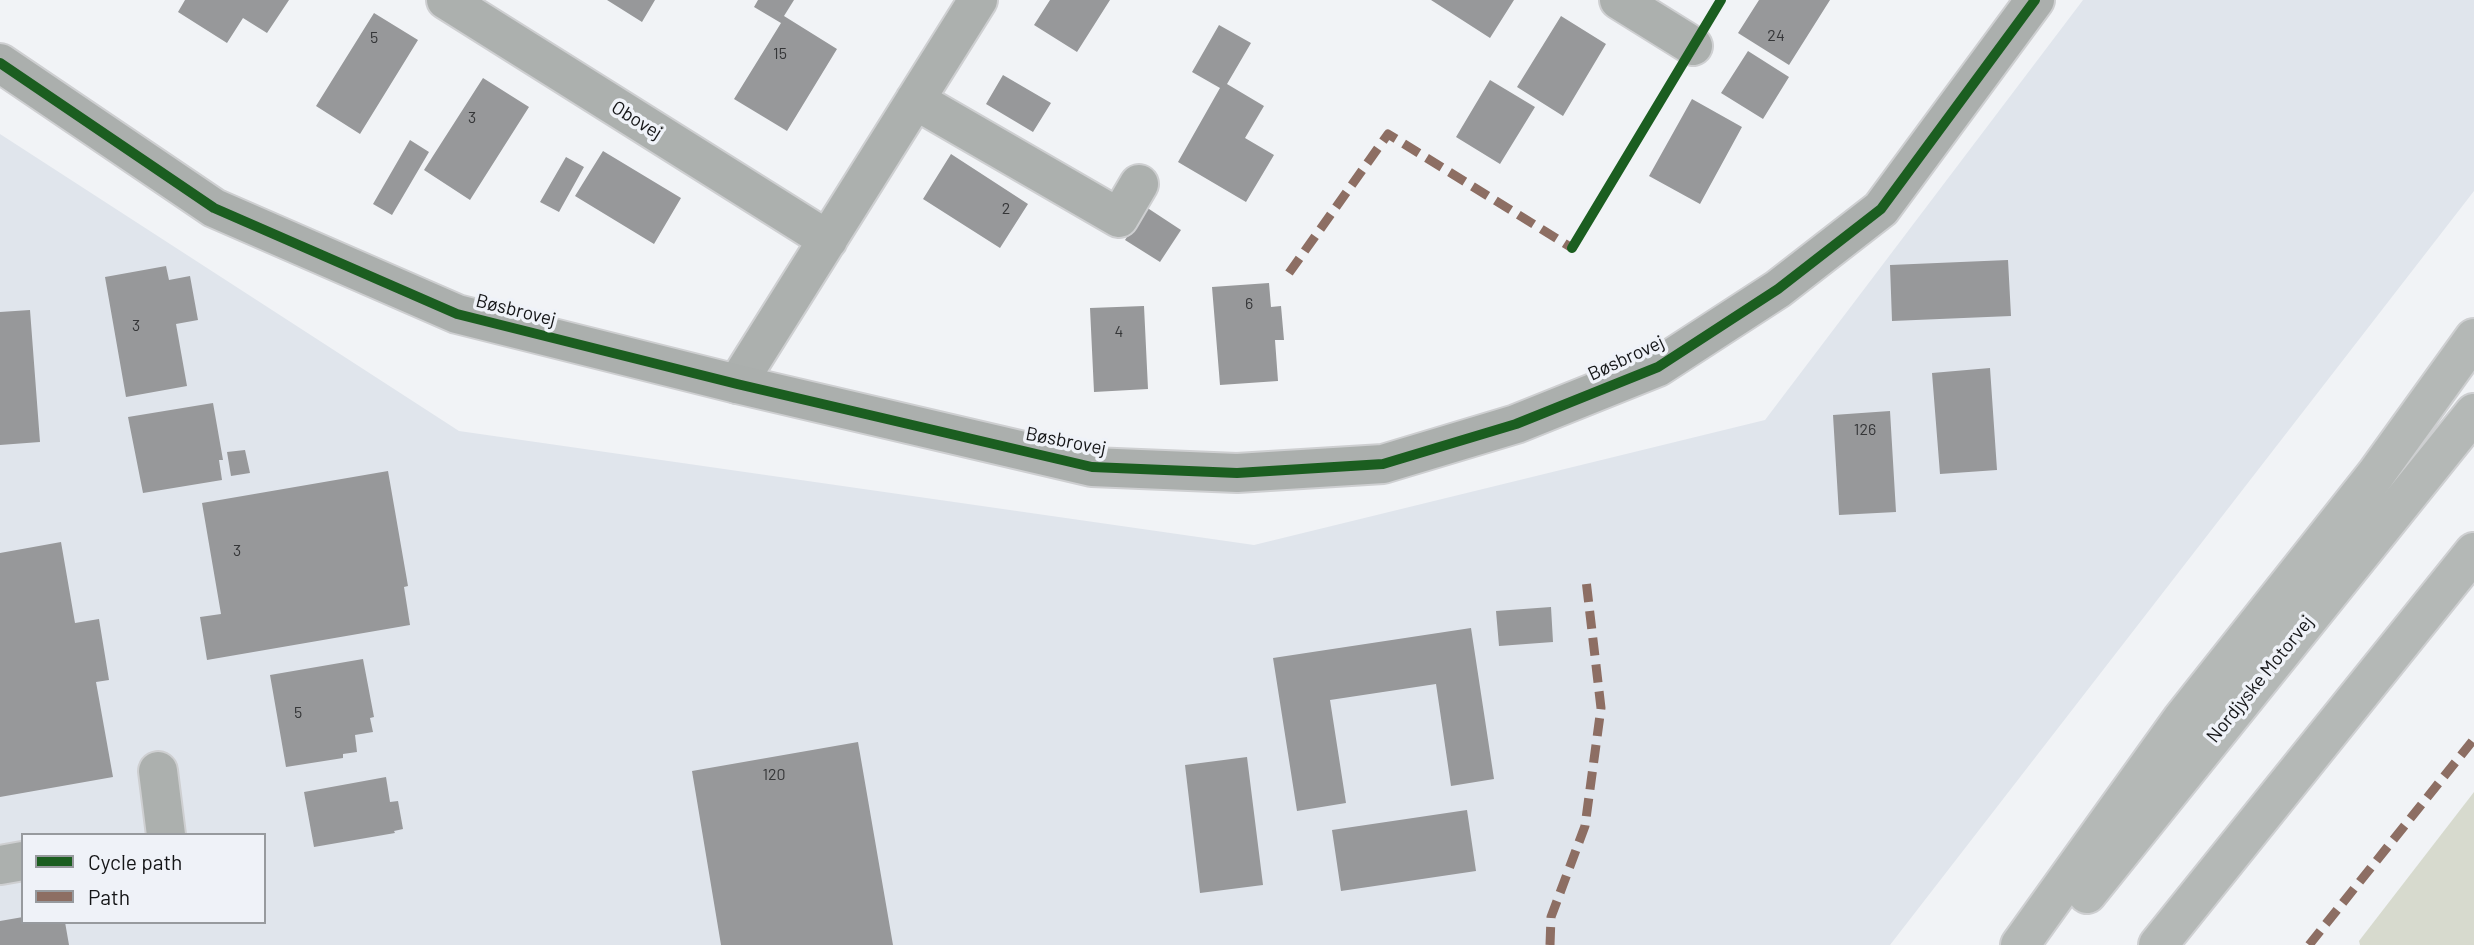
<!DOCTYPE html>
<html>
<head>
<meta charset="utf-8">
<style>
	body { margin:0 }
	#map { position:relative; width:2474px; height:945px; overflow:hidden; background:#f1f3f6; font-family:Barlow,sans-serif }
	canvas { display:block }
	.legend { position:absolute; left:21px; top:833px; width:245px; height:91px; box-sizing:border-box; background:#eff2f8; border:2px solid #979a9e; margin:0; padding:9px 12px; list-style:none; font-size:21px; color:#141517 }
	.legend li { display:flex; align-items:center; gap:14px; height:35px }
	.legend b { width:35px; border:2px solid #979a9e }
</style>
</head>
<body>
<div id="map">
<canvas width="2474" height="945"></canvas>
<ul class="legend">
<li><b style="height:9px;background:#1b5e20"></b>Cycle path</li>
<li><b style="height:9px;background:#8d6e63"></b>Path</li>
</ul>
</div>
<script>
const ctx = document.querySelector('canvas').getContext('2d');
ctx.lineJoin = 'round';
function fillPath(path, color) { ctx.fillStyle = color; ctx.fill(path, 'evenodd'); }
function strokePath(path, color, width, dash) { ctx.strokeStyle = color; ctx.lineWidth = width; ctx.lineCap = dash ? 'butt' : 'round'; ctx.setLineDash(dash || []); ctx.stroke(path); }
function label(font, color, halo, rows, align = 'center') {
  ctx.font = font + ' Barlow,sans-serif'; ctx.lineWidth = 7; ctx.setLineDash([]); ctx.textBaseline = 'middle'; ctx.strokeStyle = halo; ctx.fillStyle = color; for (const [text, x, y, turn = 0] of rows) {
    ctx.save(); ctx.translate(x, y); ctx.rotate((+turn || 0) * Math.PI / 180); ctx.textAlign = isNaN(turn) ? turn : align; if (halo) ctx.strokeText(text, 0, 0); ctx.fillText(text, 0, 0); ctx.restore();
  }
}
const built = new Path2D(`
	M 2083,0 L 2474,0 L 2474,191 L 1890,945 L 0,945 L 0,134 L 459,431 L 1254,545 L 1765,420 ZM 23,835 L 264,835 L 264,922 L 23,922 Z`);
const green = new Path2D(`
	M 2474,792 L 2474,945 L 2360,945 L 2359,941 Z`);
const building = new Path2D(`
	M 185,0 L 289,0 L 267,33 L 243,18 L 227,43 L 178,12 Z
	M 607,0 L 655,0 L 642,22 Z
	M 758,0 L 794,0 L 784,16 L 837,49 L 787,131 L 734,99 L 781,23 L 754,7 Z
	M 1050,0 L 1110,0 L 1077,52 L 1034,25 Z
	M 1431,0 L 1514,0 L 1490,38 Z
	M 1759,0 L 1830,0 L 1789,65 L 1738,33 Z
	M 374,13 L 418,40 L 360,134 L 316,106 Z
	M 1561,16 L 1606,44 L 1563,116 L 1517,87 Z
	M 1219,25 L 1251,43 L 1227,84 L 1264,106 L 1245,138 L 1274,155 L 1246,202 L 1178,162 L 1220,88 L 1192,72 Z
	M 1748,51 L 1789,77 L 1763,119 L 1721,93 Z
	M 1003,75 L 1051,103 L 1033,132 L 986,104 Z
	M 483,78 L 529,107 L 470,200 L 424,170 Z
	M 1490,80 L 1535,107 L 1500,164 L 1456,137 Z
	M 1692,99 L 1742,127 L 1700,204 L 1649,176 Z
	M 410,140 L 429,152 L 392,215 L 373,204 Z
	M 603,151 L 681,198 L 654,244 L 575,196 Z
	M 951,154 L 1028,204 L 1000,248 L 923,199 Z
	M 566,157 L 584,167 L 559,212 L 540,202 Z
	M 1146,207 L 1181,230 L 1160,262 L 1125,240 Z
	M 2008,260 L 2011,316 L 1892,321 L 1890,265 Z
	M 166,266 L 169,280 L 190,276 L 198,320 L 176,324 L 187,386 L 126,397 L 105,277 Z
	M 1269,283 L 1271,307 L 1281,306 L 1284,340 L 1275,340 L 1278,381 L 1220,385 L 1212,287 Z
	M 1144,306 L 1148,389 L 1094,392 L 1090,308 Z
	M 30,310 L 40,442 L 0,445 L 0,312 Z
	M 1990,368 L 1997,470 L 1940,474 L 1932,373 Z
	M 213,403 L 223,460 L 219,460 L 222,480 L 143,493 L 128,417 Z
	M 1890,411 L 1896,512 L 1839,515 L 1833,415 Z
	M 245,450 L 250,473 L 231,476 L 227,452 Z
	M 388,471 L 408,586 L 404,587 L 410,625 L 207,660 L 200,617 L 221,614 L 202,503 Z
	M 61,542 L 75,623 L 99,619 L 109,680 L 96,682 L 113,777 L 0,797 L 0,553 Z
	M 1551,607 L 1553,642 L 1499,646 L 1496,611 Z
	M 1471,628 L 1494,779 L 1451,786 L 1436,684 L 1330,700 L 1346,803 L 1297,811 L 1273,658 Z
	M 363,659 L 374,717 L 370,718 L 373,732 L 355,735 L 357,752 L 343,754 L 343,758 L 286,767 L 270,675 Z
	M 858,742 L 893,945 L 721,945 L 692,771 Z
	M 1247,757 L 1263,885 L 1200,893 L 1185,765 Z
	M 386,777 L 390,802 L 398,801 L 403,829 L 394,831 L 395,833 L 314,847 L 304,792 Z
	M 1467,810 L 1476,871 L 1341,891 L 1332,830 Z
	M 23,917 L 23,922 L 65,922 L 69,945 L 0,945 L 0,921 Z`);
const street = new Path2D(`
	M 446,0 L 828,240
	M 1619,0 L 1693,46
	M 915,100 L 1119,218 L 1139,184
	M 737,384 L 978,0
	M 158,771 L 166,835
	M 0,865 L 23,861`);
const secondary = new Path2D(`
	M 0,63 L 214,208 L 457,314 L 737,384 L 1092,467 L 1237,473 L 1383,464 L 1516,424 L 1658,367 L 1778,289 L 1881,209 L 2035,0`);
const highway = new Path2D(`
	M 2087,894 L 2474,413
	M 2020,945 L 2182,719 L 2376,474 L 2474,338
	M 2158,945 L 2474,552`);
const quiet = new Path2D(`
	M 1289,273 L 1388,134 L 1572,248 L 1575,243
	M 1550,945 L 1551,917 L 1585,826 L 1601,708 L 1586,580
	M 2309,945 L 2474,739`);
const cycleway = new Path2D(`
	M 0,63 L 214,208 L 457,314 L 737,384 L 1092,467 L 1237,473 L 1383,464 L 1516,424 L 1658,367 L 1778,289 L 1881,209 L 2035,0
	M 1572,248 L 1721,0`);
const numberNames = [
	["24",1776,36],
	["5",374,38],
	["15",780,54],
	["3",472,118],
	["2",1006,209],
	["6",1249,304],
	["3",136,326],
	["4",1119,332],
	["126",1865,430],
	["3",237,551],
	["5",298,713],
	["120",774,775]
];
const streetNames = [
	["Obovej",637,120,32],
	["Bøsbrovej",516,310,14],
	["Bøsbrovej",1626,358,-25],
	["Bøsbrovej",1066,441,11],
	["Nordjyske Motorvej",2260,679,-51]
];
fillPath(built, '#e0e5ec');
fillPath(green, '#d7dace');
fillPath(building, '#97989a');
strokePath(street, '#cecfd1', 42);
strokePath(secondary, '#cecfd1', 42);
strokePath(highway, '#cecfd1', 42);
strokePath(street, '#acb0ae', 38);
strokePath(secondary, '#abafad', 38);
strokePath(highway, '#b4b8b6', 38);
strokePath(quiet, '#8d6e63', 9, [18, 9]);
strokePath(cycleway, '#1b5e20', 10);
label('16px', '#353638', null, numberNames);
label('19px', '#141517', '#eff2f8', streetNames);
</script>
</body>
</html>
